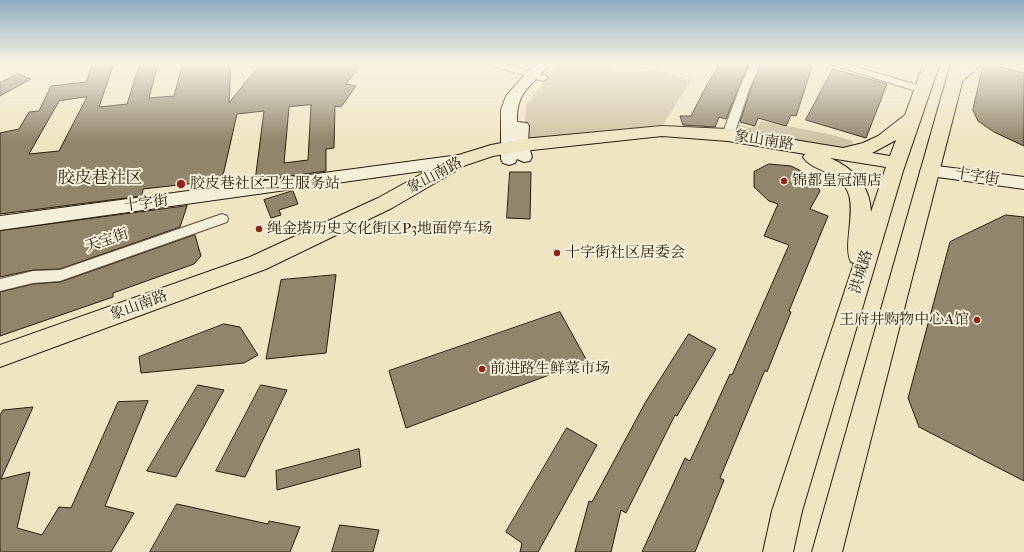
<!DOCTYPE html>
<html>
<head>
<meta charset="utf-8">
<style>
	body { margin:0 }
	canvas { display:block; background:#f0e5c3 }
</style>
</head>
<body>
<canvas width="1024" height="552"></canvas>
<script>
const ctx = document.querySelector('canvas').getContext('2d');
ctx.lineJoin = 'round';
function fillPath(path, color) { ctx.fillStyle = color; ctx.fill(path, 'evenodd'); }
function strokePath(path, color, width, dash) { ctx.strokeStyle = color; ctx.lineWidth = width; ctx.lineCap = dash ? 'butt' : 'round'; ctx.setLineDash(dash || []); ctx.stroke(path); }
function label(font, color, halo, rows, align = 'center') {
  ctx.font = font + ' "IM FELL French Canon","Noto Serif SC",serif'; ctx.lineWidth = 4; ctx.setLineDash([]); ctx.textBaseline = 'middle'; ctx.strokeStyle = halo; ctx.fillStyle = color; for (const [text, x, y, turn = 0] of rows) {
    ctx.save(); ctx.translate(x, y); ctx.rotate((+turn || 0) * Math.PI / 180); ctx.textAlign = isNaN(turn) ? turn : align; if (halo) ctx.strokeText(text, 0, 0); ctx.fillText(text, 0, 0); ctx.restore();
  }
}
const green = new Path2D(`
	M 559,63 L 582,63 L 623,73 L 657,70 L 691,80 L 661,128 L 524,142 L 526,105 Z
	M 761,121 L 829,134 L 853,141 L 852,149 L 736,133 L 739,124 L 750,128 L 758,126 Z`);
const building = new Path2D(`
	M 93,63 L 114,63 L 99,107 L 127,104 L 139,66 L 143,63 L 158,63 L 149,98 L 174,96 L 183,63 L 231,63 L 229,103 L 261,63 L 362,63 L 346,84 L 356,86 L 341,107 L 335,106 L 334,148 L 326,149 L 326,171 L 255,181 L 264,111 L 237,114 L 222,180 L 143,189 L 142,196 L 0,214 L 0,133 L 19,129 L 29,112 L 39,111 L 51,86 L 86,82 ZM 87,97 L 59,151 L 29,154 L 59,101 ZM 311,105 L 308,160 L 284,163 L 289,107 Z
	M 721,63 L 749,63 L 726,119 L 719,117 L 715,127 L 683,125 L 680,116 L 691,116 L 707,85 Z
	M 762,63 L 799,63 L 812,67 L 796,116 L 791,115 L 786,126 L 758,118 L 755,126 L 740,122 L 751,88 Z
	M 984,63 L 1024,73 L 1024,146 L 994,132 L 978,121 L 973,110 Z
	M 833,69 L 887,84 L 866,138 L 806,120 Z
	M 18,74 L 31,79 L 0,96 L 0,83 Z
	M 769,164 L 791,166 L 811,176 L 820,191 L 810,209 L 828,216 L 789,311 L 791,312 L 767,372 L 765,370 L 720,478 L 724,480 L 695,552 L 642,552 L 685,458 L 690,461 L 730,374 L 732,375 L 789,245 L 764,236 L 778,204 L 769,201 L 754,187 L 754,172 Z
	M 510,172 L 531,172 L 530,219 L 507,218 Z
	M 293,191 L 298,204 L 279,210 L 281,215 L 271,218 L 264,200 Z
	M 187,206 L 180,227 L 60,269 L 33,270 L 0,277 L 0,231 Z
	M 1006,215 L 1024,217 L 1024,481 L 919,427 L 908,398 L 950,242 Z
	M 195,235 L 201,256 L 194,264 L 113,293 L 113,297 L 0,336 L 0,292 L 33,284 L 60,282 Z
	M 336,275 L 326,353 L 266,359 L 281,280 Z
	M 560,312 L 587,361 L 406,428 L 389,371 Z
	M 224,324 L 240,327 L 258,355 L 244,363 L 141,373 L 139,357 Z
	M 689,334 L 716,349 L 677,416 L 675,415 L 626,513 L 621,510 L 611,552 L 575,552 L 589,501 L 592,502 L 645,403 Z
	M 198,385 L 224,390 L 176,477 L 147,471 Z
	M 261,385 L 287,390 L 245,477 L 216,471 Z
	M 148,401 L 105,506 L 134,513 L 111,552 L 0,552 L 0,415 L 3,410 L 33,407 L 1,479 L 30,472 L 17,528 L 42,535 L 59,507 L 71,508 L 118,402 Z
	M 567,428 L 597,445 L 538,552 L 520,552 L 522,543 L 506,532 Z
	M 359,449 L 361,467 L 277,490 L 276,471 Z
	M 177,504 L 268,524 L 269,521 L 300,527 L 290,552 L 150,552 Z
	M 340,525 L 379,530 L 373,552 L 332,552 Z`);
const street = new Path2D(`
	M 483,63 L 501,63 L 547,76 L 548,78 L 543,81 Z
	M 751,63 L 761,63 L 750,87 L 734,135 L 732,138 L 724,138 L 722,135 L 740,87 Z
	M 826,63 L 843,63 L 927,88 L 928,90 L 927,92 L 919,92 Z
	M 222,214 L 227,216 L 228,219 L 227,222 L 60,281 L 33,283 L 0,291 L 0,279 L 33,271 L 60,270 Z`);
const secondary = new Path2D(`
	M 535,63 L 550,63 C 533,87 516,89 517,122 L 527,123 L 529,126 L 528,143 L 532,157 L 530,161 L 524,162 L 517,159 L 515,163 L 509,165 L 503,163 L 501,159 L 501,110 L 506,96 Z
	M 967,63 L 983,63 L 959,84 L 949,84 L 947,81 L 949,78 Z
	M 459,155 L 465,157 L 467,161 L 465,165 L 0,230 L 0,216 Z
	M 929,165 L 1024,177 L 1024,189 L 923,175 L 920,171 L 923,167 Z`);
const primary = new Path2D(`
	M 924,63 L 940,63 L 903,171 L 802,511 L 793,552 L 763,552 L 772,511 L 854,263 L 851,262 C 843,247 855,215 849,195 C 842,171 812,172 803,157 L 805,154 L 728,141 L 662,136 L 523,151 L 493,156 L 466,165 L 392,208 L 266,269 L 0,367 L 0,345 L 250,257 L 378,198 L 452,157 L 491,145 L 523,139 L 662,126 L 728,129 L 843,148 L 863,143 L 878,136 L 905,115 ZM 896,140 L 890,156 L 872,153 ZM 830,158 L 886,167 L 871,212 C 870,185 853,168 830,158 Z
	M 951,63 L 967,63 L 842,552 L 812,552 Z`);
const markers = [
	[784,181,4,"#8f2418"],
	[181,184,5,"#8f2418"],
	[259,229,4,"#8f2418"],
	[557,253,4,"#8f2418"],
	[977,320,4,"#8f2418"],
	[482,369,4,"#8f2418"]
];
const streetNames = [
	["象山南路",764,141,9],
	["象山南路",435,176,-28],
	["十字街",977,177,8],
	["十字街",146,204,-8],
	["天宝街",107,241,-19],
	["洪城路",862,272,-73],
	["象山南路",139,306,-20]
];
const poiNames = [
	["锦都皇冠酒店",792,181],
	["胶皮巷社区卫生服务站",190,184],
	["绳金塔历史文化街区P3地面停车场",267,229],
	["十字街社区居委会",565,253],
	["王府井购物中心A馆",969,320,"right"],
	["前进路生鲜菜市场",490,369]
];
const quarterNames = [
	["胶皮巷社区",100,179]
];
fillPath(green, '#cfc3a4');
fillPath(building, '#91856b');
strokePath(building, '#2b1c0c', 1);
strokePath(street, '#5c4e3a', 2);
strokePath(secondary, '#2b1c0c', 2);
strokePath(primary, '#2b1c0c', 2);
fillPath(street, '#f5eed8');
fillPath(secondary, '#f5eed8');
fillPath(primary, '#f0e5c3');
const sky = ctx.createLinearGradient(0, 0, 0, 141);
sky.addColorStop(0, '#90acc0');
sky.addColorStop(0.45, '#f8f3e4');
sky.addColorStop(1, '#f8f3e400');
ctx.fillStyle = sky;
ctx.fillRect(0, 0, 1024, 141);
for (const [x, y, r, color] of markers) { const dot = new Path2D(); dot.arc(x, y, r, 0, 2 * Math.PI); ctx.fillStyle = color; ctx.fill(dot); strokePath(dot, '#f5eed8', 1.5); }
label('15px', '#2b1c0c', '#f5eed8', streetNames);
label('15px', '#2b1c0c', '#f5eed8', poiNames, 'left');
label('17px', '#2b1c0c', '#f5eed8', quarterNames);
</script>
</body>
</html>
